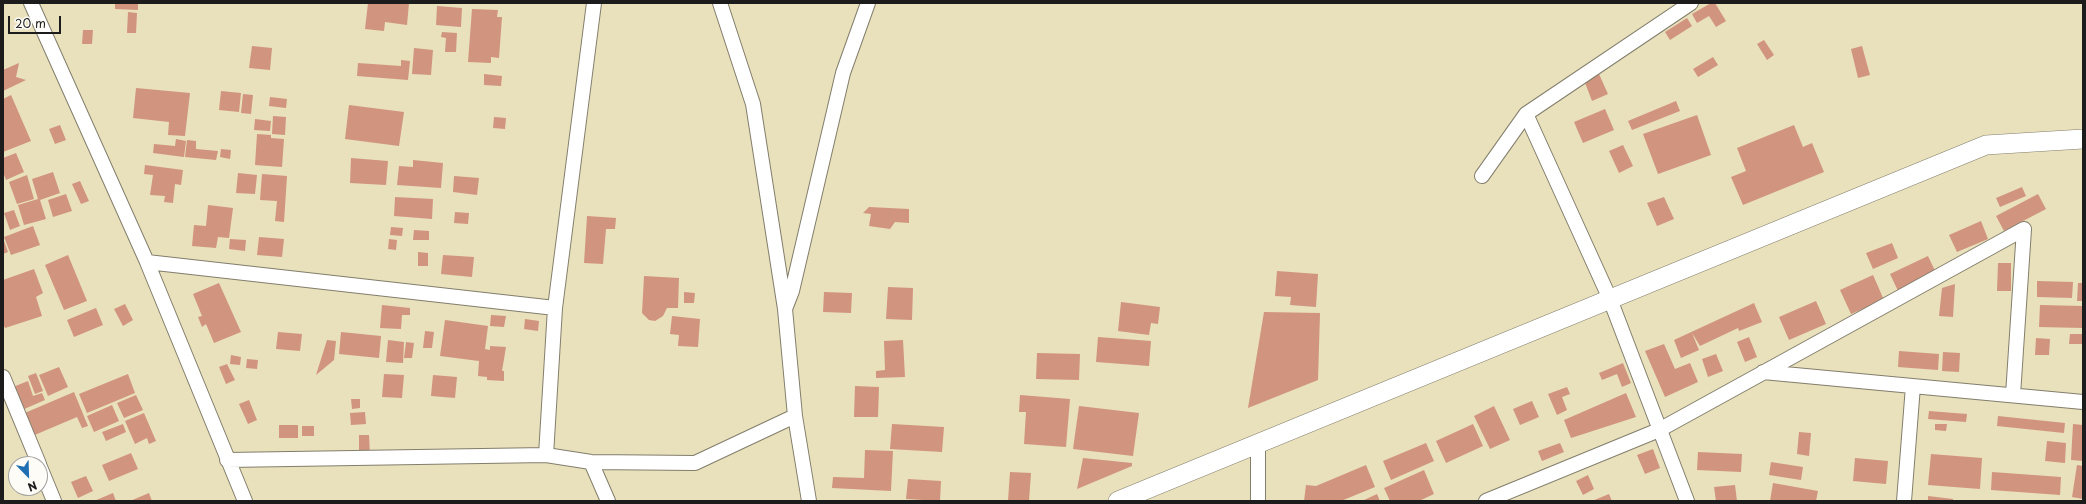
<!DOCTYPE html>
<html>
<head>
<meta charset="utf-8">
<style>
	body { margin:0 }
	#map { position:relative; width:2086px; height:504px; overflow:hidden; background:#e9e0bc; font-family:"Playpen Sans",sans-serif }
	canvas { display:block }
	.frame { position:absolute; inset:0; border:4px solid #1c1c1c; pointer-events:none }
	.north { position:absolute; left:8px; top:456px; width:40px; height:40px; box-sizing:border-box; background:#fdfcf7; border:1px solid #a3a29f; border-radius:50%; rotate:157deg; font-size:11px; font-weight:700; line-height:16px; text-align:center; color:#1c1c1c }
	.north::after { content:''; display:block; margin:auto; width:14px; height:18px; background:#1f6fb2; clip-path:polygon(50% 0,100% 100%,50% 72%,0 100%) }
	.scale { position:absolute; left:8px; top:16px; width:53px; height:18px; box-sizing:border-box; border:2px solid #1c1c1c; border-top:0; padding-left:5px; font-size:12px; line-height:14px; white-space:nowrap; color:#1c1c1c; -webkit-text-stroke:3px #fdfcf7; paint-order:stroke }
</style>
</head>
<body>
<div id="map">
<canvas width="2086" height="504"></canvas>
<div class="frame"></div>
<div class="north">N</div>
<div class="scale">20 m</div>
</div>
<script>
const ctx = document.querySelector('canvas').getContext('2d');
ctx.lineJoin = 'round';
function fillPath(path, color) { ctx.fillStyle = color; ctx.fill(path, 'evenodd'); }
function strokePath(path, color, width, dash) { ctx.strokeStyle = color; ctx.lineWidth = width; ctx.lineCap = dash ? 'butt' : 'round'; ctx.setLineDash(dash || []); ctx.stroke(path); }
const building = new Path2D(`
	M 115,3 L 138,3 L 138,10 L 115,9 Z
	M 368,3 L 409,3 L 407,25 L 385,22 L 384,31 L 365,29 Z
	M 1711,3 L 1715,3 L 1726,21 L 1716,27 L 1709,16 L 1697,23 L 1692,14 Z
	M 437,6 L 462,8 L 461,27 L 436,25 Z
	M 472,9 L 498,10 L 497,17 L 502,17 L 499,58 L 491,57 L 491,63 L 468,62 Z
	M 128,12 L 137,13 L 136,33 L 127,33 Z
	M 1687,18 L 1692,26 L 1670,40 L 1665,32 Z
	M 83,30 L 93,30 L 92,44 L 82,44 Z
	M 442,32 L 457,33 L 456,52 L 445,52 L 446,38 L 441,37 Z
	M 1764,40 L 1774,55 L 1767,60 L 1757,44 Z
	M 252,46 L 272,48 L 270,70 L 249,68 Z
	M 1862,46 L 1870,75 L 1858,78 L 1851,49 Z
	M 414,48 L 433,50 L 431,75 L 412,74 Z
	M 1713,57 L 1718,65 L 1698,77 L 1693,69 Z
	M 401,60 L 410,61 L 408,80 L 357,76 L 358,63 L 401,66 Z
	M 19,63 L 16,77 L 26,80 L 3,91 L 3,70 Z
	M 484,74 L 502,76 L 501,86 L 484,85 Z
	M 1599,74 L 1608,94 L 1592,101 L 1584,80 Z
	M 136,88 L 190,93 L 185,136 L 168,135 L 169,122 L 133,118 Z
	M 221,91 L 241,93 L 239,112 L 219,110 Z
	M 243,94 L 253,95 L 251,114 L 241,113 Z
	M 11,95 L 31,141 L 3,152 L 3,99 Z
	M 270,97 L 287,99 L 286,108 L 269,106 Z
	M 1676,101 L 1680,111 L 1632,130 L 1628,121 Z
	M 349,105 L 404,112 L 399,146 L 345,139 Z
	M 1605,109 L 1614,130 L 1583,143 L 1574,122 Z
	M 1697,115 L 1711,155 L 1658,174 L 1643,134 Z
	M 273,116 L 286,117 L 285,135 L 272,134 Z
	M 494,117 L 506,118 L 505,129 L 493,128 Z
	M 255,119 L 271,121 L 270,131 L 254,130 Z
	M 60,125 L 66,140 L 55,144 L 49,129 Z
	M 1794,125 L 1803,147 L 1812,143 L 1824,172 L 1743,205 L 1731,177 L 1746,171 L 1737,148 Z
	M 257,134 L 271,135 L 271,138 L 284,139 L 282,167 L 255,165 Z
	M 176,139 L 186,141 L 184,157 L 153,153 L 154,144 L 175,146 Z
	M 187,140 L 196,141 L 196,149 L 218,151 L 216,160 L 185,157 Z
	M 1623,145 L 1633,166 L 1619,173 L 1609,151 Z
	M 221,149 L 231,150 L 230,159 L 220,157 Z
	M 16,153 L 24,172 L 6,180 L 3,172 L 3,158 Z
	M 351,158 L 388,161 L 386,185 L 350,183 Z
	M 413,160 L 443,163 L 441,188 L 397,185 L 399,166 L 413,167 Z
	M 145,165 L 183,170 L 181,185 L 175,184 L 173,203 L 164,202 L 165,196 L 150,195 L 153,175 L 144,174 Z
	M 53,172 L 60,193 L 40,200 L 46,219 L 24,225 L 18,205 L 38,199 L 32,179 Z
	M 238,173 L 257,175 L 255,194 L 236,193 Z
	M 262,174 L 287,176 L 284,222 L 275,221 L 277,201 L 260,200 Z
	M 27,175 L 34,199 L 17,204 L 9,182 Z
	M 454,176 L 479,178 L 477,195 L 453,192 Z
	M 80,181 L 89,201 L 81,204 L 72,184 Z
	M 2022,187 L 2026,196 L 2000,207 L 1996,198 Z
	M 66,194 L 72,211 L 53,217 L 48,200 Z
	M 2038,194 L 2046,209 L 2004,231 L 1996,216 Z
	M 395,197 L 433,199 L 432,219 L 394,216 Z
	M 1664,197 L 1674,219 L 1657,226 L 1647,203 Z
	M 208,205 L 233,208 L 229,238 L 218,237 L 216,248 L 192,246 L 194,225 L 206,226 Z
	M 869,207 L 909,209 L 909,223 L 895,222 L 890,229 L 869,226 L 871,214 L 863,213 Z
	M 14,210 L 20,226 L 10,230 L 4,213 Z
	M 455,212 L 469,213 L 468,224 L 454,223 Z
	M 587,216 L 616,218 L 615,229 L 606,229 L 603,264 L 584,263 Z
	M 1981,221 L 1988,239 L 1957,252 L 1949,235 Z
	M 33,226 L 40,245 L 11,255 L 4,237 Z
	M 391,227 L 403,228 L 402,236 L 390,235 Z
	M 414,230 L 429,231 L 429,240 L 413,240 Z
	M 259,237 L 284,239 L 282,257 L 257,255 Z
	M 3,238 L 8,252 L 3,254 Z
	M 230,239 L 246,240 L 245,251 L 229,249 Z
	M 389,239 L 397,240 L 396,250 L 388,249 Z
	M 1892,243 L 1898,258 L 1873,269 L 1866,253 Z
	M 418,252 L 428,253 L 428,266 L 418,266 Z
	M 68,255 L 87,301 L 64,310 L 45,265 Z
	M 443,255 L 474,257 L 472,277 L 441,274 Z
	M 1928,256 L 1937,275 L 1899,293 L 1890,274 Z
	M 1998,263 L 2011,263 L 2011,291 L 1997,291 Z
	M 34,269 L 43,293 L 36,297 L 42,316 L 5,328 L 3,324 L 3,280 Z
	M 1277,271 L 1318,274 L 1316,307 L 1290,305 L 1291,297 L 1275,296 Z
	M 1873,275 L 1884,300 L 1851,314 L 1840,290 Z
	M 644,276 L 679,278 L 678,308 L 667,308 L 663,316 L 655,321 L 649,320 L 642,313 Z
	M 2037,281 L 2073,282 L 2072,298 L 2037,297 Z
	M 219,283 L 241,332 L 214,343 L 206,324 L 202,327 L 198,317 L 202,316 L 193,294 Z
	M 2078,283 L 2083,283 L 2083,301 L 2077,301 Z
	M 1955,284 L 1953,317 L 1939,316 L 1942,288 Z
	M 888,287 L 913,288 L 912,320 L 886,319 Z
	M 684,292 L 695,293 L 694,303 L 684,303 Z
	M 824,292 L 852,293 L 851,313 L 823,312 Z
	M 1816,301 L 1826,324 L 1789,340 L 1779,317 Z
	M 1121,302 L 1160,307 L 1158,324 L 1151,323 L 1149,335 L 1118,331 Z
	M 1754,303 L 1762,322 L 1739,331 L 1738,328 L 1700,346 L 1692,333 L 1699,350 L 1681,358 L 1674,340 Z
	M 125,304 L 133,320 L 123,326 L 114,309 Z
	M 382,305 L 410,308 L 410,315 L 402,315 L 401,329 L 380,328 Z
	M 2040,305 L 2083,306 L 2083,328 L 2039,327 Z
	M 96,308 L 103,325 L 74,337 L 67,320 Z
	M 1264,312 L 1320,313 L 1318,380 L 1248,408 Z
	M 491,315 L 506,316 L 504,327 L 490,326 Z
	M 672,316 L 700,319 L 698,347 L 678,346 L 679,335 L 670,334 Z
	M 525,319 L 539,321 L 538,331 L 524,329 Z
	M 445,320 L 488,326 L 485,349 L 490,350 L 490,346 L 506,347 L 502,371 L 504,371 L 504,381 L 487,380 L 487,377 L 478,376 L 479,361 L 440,356 Z
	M 425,331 L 434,332 L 432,348 L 423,348 Z
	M 278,332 L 302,334 L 300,351 L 276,349 Z
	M 341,332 L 381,336 L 379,358 L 339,354 Z
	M 2070,334 L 2083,334 L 2083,344 L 2069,344 Z
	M 1098,337 L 1151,341 L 1149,366 L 1096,362 Z
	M 1749,337 L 1757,357 L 1745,362 L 1737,342 Z
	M 2036,338 L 2050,339 L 2049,355 L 2035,355 Z
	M 327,340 L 336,341 L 334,360 L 316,375 Z
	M 388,340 L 404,342 L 403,363 L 386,362 Z
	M 903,340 L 905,377 L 876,378 L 876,371 L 885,370 L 884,341 Z
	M 406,342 L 414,343 L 412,358 L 404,358 Z
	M 1664,344 L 1675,369 L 1690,363 L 1698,382 L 1665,397 L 1645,351 Z
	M 1899,351 L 1939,354 L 1938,370 L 1898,367 Z
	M 1943,352 L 1960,353 L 1959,372 L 1942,371 Z
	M 1037,353 L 1080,354 L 1079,380 L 1036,379 Z
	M 1716,354 L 1723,371 L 1708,377 L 1702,359 Z
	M 231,355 L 241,357 L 240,365 L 230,364 Z
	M 247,359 L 258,360 L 257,369 L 246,368 Z
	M 1623,363 L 1631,383 L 1622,387 L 1617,374 L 1602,380 L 1599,373 Z
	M 227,364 L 235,380 L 226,384 L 219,367 Z
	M 59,367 L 68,387 L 48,396 L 39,375 Z
	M 36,373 L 43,391 L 35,394 L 28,376 Z
	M 128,374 L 135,393 L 87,413 L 79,394 Z
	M 384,374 L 404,375 L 402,398 L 382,397 Z
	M 433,375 L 457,377 L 455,398 L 431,396 Z
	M 28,381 L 33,396 L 42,393 L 45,400 L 22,410 L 13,387 Z
	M 855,386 L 879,387 L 878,417 L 854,417 Z
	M 1567,387 L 1570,394 L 1562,397 L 1567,410 L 1557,415 L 1548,394 Z
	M 74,392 L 88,426 L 82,428 L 77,417 L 30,437 L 20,415 Z
	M 1626,393 L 1636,417 L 1571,438 L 1564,420 Z
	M 136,395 L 143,410 L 124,418 L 117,403 Z
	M 1020,395 L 1070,399 L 1066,447 L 1024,444 L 1026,412 L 1019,412 Z
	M 351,399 L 360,399 L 360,408 L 352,409 Z
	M 249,400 L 257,420 L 248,424 L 239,404 Z
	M 1532,401 L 1539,417 L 1520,425 L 1513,409 Z
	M 112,405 L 119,421 L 94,432 L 87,416 Z
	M 1079,406 L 1139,413 L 1133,456 L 1073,449 Z
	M 1494,406 L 1510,440 L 1490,449 L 1474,416 Z
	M 1929,411 L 1967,414 L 1966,422 L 1928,419 Z
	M 365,412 L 366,424 L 351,425 L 350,413 Z
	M 144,413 L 156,441 L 149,444 L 147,438 L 135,444 L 125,421 Z
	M 1998,416 L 2065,423 L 2064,433 L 1997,426 Z
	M 123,424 L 126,432 L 106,441 L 102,432 Z
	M 892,424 L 944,427 L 942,452 L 890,449 Z
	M 1473,424 L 1483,446 L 1446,463 L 1436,441 Z
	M 1935,424 L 1947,424 L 1946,431 L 1935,430 Z
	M 2073,424 L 2083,425 L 2083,461 L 2071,460 Z
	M 279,425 L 298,425 L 298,438 L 279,438 Z
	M 302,426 L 314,426 L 314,436 L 302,436 Z
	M 1799,432 L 1811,433 L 1809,456 L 1797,454 Z
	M 359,435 L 369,435 L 370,455 L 359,455 Z
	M 2047,441 L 2066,443 L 2065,463 L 2045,461 Z
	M 1426,443 L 1434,461 L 1391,480 L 1383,461 Z
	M 1560,443 L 1564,452 L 1542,461 L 1538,451 Z
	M 1653,449 L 1660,468 L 1645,474 L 1637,455 Z
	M 865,450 L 893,451 L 891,491 L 832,488 L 833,477 L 864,478 Z
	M 1698,452 L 1742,454 L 1741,472 L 1697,470 Z
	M 131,453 L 138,469 L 109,481 L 102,465 Z
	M 1931,454 L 1982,458 L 1980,489 L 1928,485 Z
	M 1083,458 L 1132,463 L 1132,466 L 1077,489 Z
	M 1855,458 L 1888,461 L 1886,484 L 1853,481 Z
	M 1771,462 L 1803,467 L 1801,480 L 1769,475 Z
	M 1366,465 L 1375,487 L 1341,501 L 1304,501 L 1306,485 L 1316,486 Z
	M 2077,465 L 2083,466 L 2083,499 L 2072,497 Z
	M 1424,470 L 1434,494 L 1419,501 L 1390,501 L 1384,488 Z
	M 1010,472 L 1031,473 L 1029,501 L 1008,501 Z
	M 1992,472 L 2061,477 L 2060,495 L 1991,490 Z
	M 1588,475 L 1594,489 L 1583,495 L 1576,481 Z
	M 86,476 L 93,491 L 78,498 L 71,482 Z
	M 908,479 L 941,481 L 940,501 L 906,499 Z
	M 1773,483 L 1818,491 L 1816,501 L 1770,501 Z
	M 1735,485 L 1737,501 L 1716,501 L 1714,487 Z
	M 113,493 L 116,501 L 94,501 Z
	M 149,493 L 152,501 L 130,501 Z
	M 1377,494 L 1380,501 L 1362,501 Z
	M 1609,494 L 1612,501 L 1592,501 Z
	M 1928,496 L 1953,499 L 1953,501 L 1928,501 Z`);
const street = new Path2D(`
	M 31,3 L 147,262 L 245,501
	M 720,3 L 753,104 L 785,309
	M 1526,114 L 1691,3
	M 1482,176 L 1526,114 L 1610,299 L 1687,501
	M 147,262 L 555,308
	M 1763,372 L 2083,402
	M 3,377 L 39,464
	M 2013,395 L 2024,229
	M 1258,444 L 1258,501
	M 546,455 L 555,308 L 594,3
	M 227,460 L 546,455 L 591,462 L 695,463 L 795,416
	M 591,462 L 608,501
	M 40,467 L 54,501
	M 809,501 L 795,416 L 785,309 L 792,291 L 843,73 L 868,3
	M 1486,501 L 1659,430 L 2024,229
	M 1904,501 L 1913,386`);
const secondary = new Path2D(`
	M 1118,501 L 1986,145 L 2083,139`);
fillPath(building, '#d1947f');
strokePath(street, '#827e6c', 16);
strokePath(secondary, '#827e6c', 20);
strokePath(street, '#fff', 14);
strokePath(secondary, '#fff', 19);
</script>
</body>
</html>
